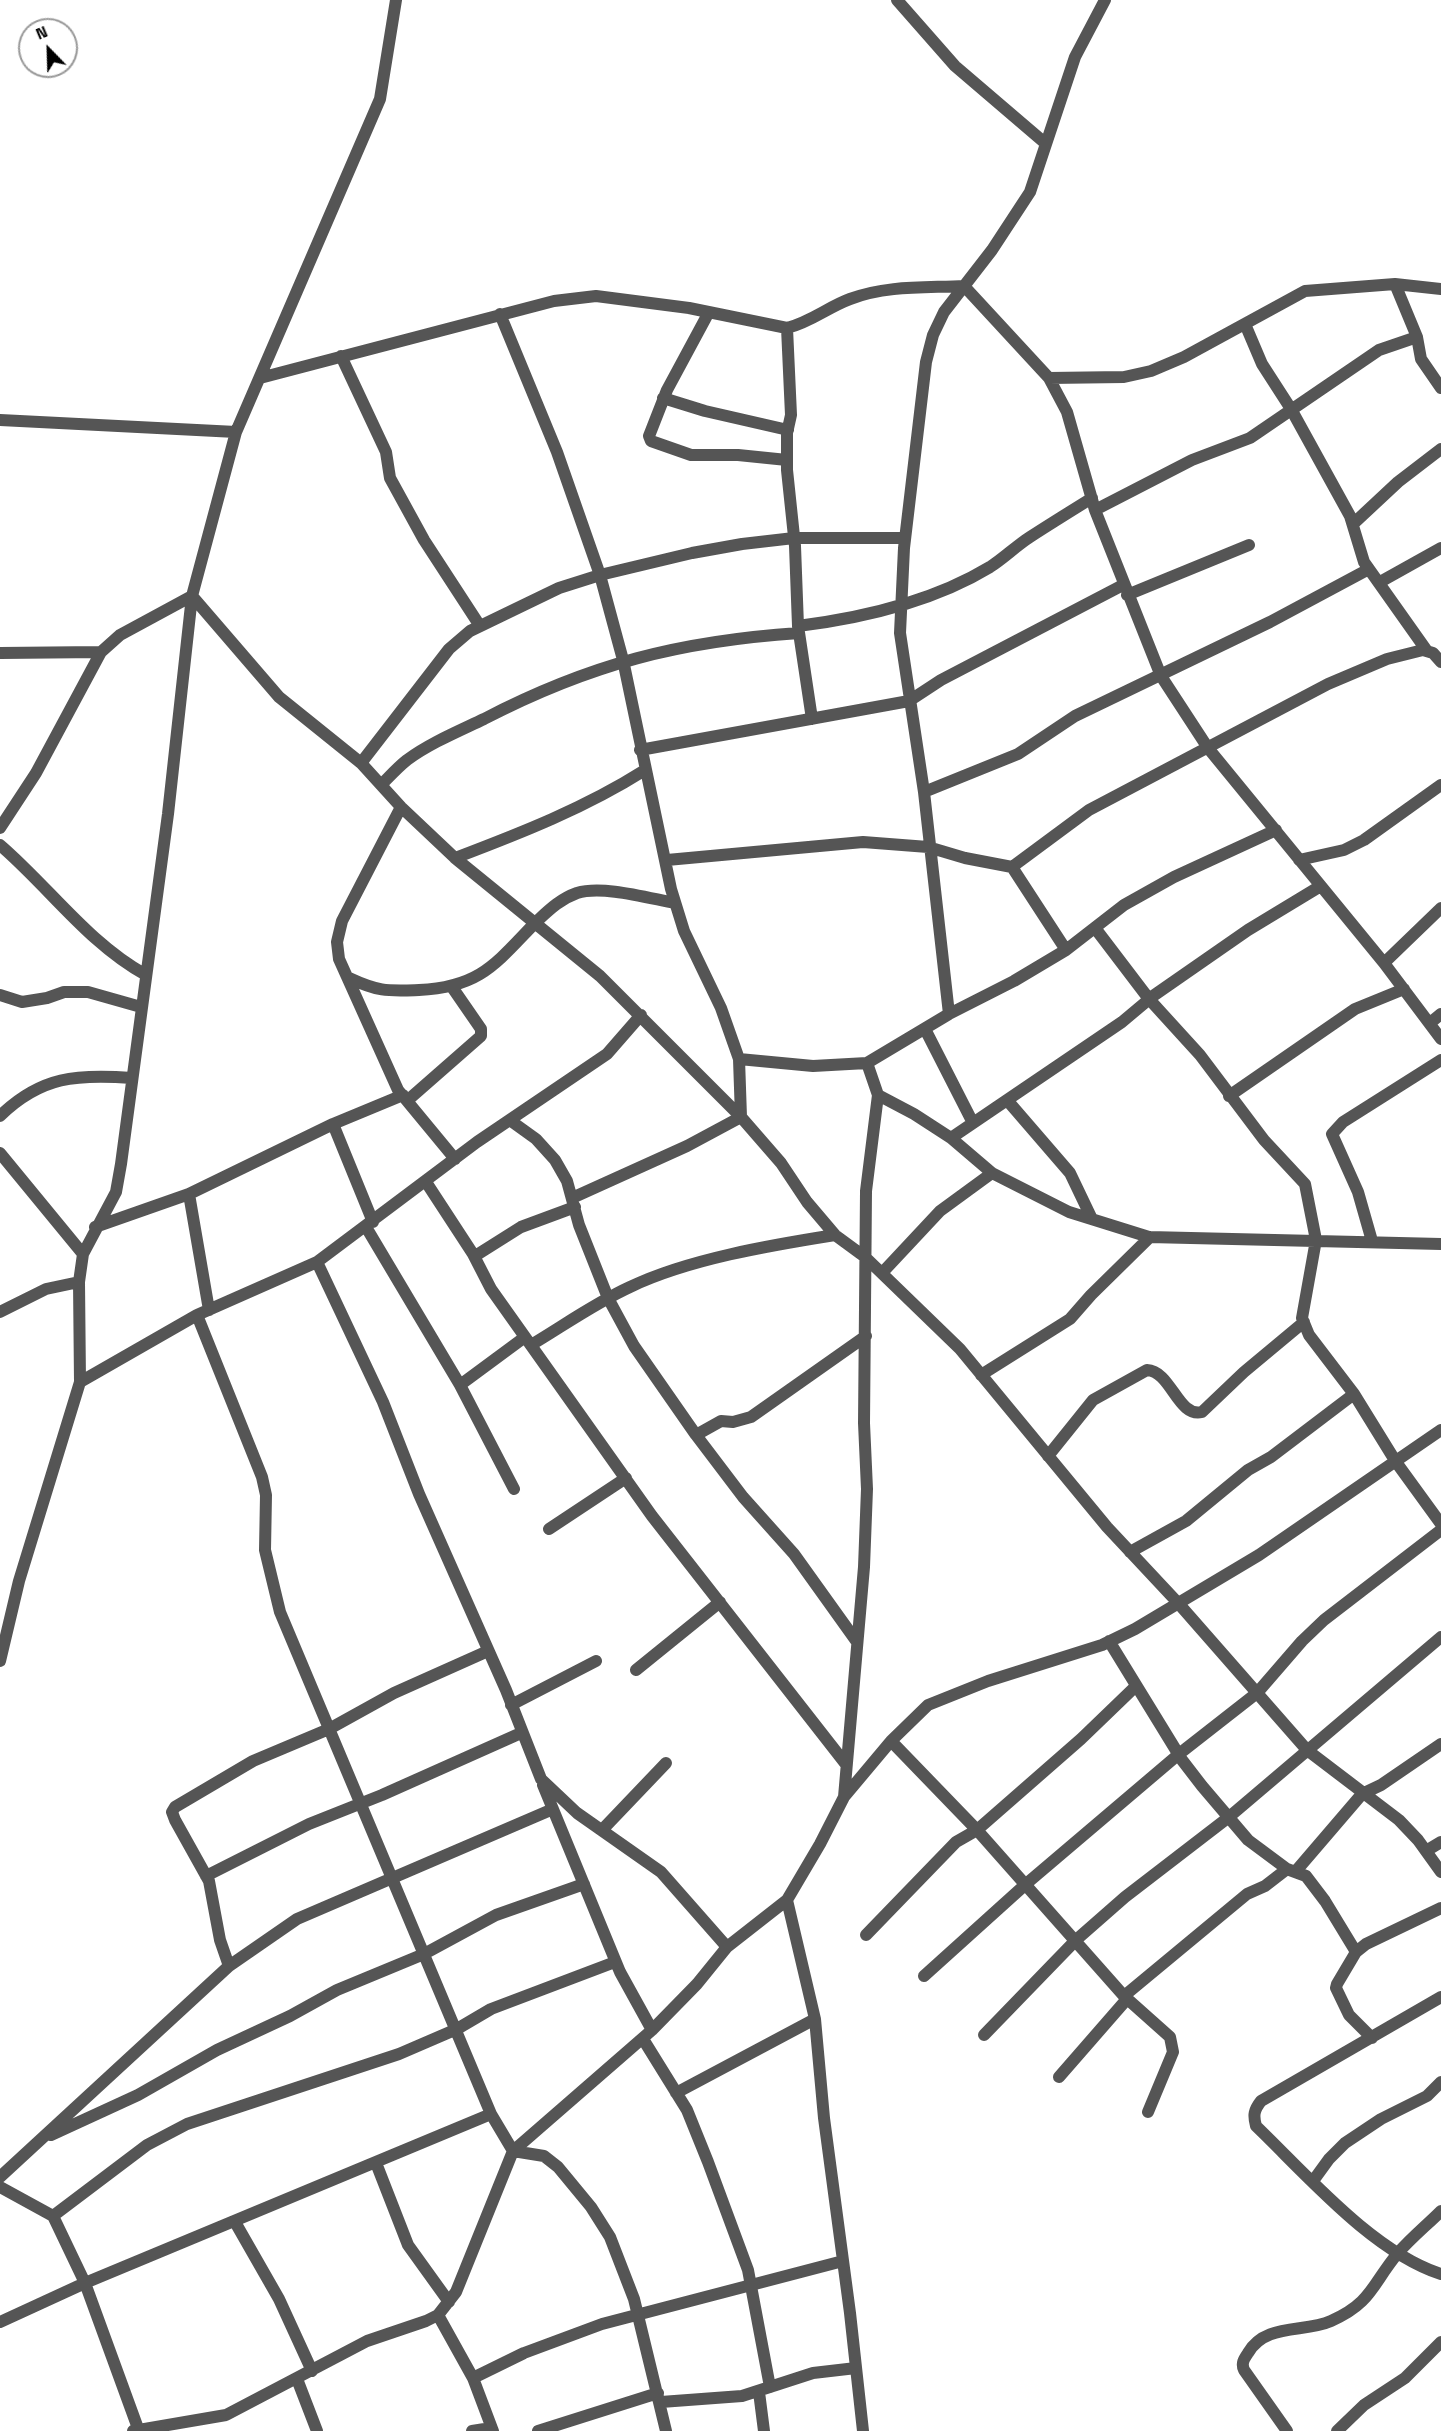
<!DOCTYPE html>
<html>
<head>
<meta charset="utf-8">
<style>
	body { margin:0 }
	#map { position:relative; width:1441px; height:2431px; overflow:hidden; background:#fff; font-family:"Space Grotesk",sans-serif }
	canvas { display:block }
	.north { position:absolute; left:18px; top:18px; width:60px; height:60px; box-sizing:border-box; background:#fff; border:2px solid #999; border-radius:50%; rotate:337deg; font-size:16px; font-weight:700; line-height:24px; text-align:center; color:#000 }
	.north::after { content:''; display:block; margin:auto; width:21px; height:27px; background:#000; clip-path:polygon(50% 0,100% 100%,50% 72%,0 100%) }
</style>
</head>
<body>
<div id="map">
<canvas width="1441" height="2431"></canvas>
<div class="north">N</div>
</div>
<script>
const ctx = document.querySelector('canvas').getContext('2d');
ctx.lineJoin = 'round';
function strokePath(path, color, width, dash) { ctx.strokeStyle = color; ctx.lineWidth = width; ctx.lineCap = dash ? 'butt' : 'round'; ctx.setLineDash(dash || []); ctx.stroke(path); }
const street = new Path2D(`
	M 897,0 L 955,66 L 1045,143
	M 1395,284 L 1417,337 L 1421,359 L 1441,388
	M 709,312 L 667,390 L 649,436 L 651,441 L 691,455 L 738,455 L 787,460
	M 500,314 L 557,452 L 600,575 L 623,660 L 671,889 L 684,931 L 721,1008 L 739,1059 L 741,1117 L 687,1146 L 572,1198
	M 1245,324 L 1262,364 L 1291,409 L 1350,516 L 1364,562 L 1427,651
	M 787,328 L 791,415 L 787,433 L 787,470 L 795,546 L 798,626 L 812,719
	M 341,356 L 386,452 L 390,478 L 424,540 L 480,626
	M 260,378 L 554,301 L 596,296 L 689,308 L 787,328 C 811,322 828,307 850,299 C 887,285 926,288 964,286 L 1049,378 L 1067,412 L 1095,510 L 1161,676 L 1208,748 L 1384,963 L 1441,1039
	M 1049,378 L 1124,377 L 1151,371 L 1184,357 L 1305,291 L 1395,284 L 1441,289
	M 663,398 L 705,411 L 788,430
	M 0,420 L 236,432
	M 1095,510 L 1192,460 L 1250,438 L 1379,350 L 1417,337
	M 1353,524 L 1398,482 L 1441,449
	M 1380,582 L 1441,548
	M 1127,595 L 1249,545
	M 798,626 C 862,618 934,601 990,567 C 1004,558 1016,546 1030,537 C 1050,524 1071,511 1092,498
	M 0,653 L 101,652
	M 640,750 L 909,701 L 941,680 L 1123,585
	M 361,763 L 449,649 L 470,631 L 559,588 L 600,575 L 692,553 L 742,544 L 794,538 L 905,538
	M 381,785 C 389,777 398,767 407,760 C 430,743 459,731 484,719 C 590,664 680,641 799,633
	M 924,792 L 1018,754 L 1075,716 L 1270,622 L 1369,569
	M 401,807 L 342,921 L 337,942 L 339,959 L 398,1090 L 455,1159
	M 0,828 L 36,773 L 101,652 L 120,635 L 192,596 L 279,697 L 361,763 L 401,807 L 455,858 L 600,976 L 741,1117 L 781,1163 L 807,1202 L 835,1235 L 865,1257 L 960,1349 L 1107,1527 L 1179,1604 L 1307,1750 L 1399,1820 L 1418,1840 L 1441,1872
	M 0,845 C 49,887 88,943 146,975
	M 455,858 C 521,833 585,808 645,770
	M 667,860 L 863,842 L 928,847 L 965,858 L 1012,867 L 1066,950
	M 1299,860 L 1344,850 L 1364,840 L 1441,785
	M 1012,867 L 1089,810 L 1328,684 L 1387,659 L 1423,650 L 1433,653 L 1441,662
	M 1095,928 L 1149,999 L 1200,1055 L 1264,1140 L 1305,1184 L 1316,1240 L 1302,1318 L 1309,1335 L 1354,1394 L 1396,1462 L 1441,1524
	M 1384,963 L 1441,908
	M 349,978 C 379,992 387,991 419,990 C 481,987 496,963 536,922 C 549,910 560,899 577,893 C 602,885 648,898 675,903
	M 0,995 L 22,1002 L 47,998 L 64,992 L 88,992 L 141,1007
	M 949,1014 L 924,792 L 900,633 L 904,548 L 926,362 L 933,335 L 944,312 L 992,250 L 1030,192 L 1075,57 L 1105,0
	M 1430,1023 L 1441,1014
	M 925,1029 L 973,1123
	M 739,1059 L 813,1066 L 867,1063 L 949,1014 L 1014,981 L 1066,950 L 1124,905 L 1174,877 L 1276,830
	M 878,1095 L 914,1114 L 951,1138 L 992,1173 L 1069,1212 L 1149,1237 L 1441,1244
	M 1229,1096 L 1355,1009 L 1404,989
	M 408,1100 L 481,1036 L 481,1029 L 452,987
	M 1007,1100 L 1070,1173 L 1092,1219
	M 0,1116 C 41,1076 77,1074 132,1078
	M 511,1121 L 536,1139 L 555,1160 L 567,1181 L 579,1225 L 608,1298 L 634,1346 L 696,1435 L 743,1497 L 794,1554 L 857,1642
	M 333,1124 L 373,1222
	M 951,1138 L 1122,1022 L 1153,996 L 1248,930 L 1319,887
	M 0,1153 L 83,1254
	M 426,1182 L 473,1254 L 491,1289 L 652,1516 L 845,1763
	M 189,1194 L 209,1310
	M 95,1227 L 189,1194 L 333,1124 L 403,1095
	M 366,1227 L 460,1385 L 514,1489
	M 1372,1241 L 1358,1192 L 1332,1134 L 1343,1122 L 1441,1060
	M 475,1256 L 521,1227 L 575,1207
	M 317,1262 L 383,1402 L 419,1494 L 506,1690 L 541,1779 L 577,1813 L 661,1872 L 727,1947
	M 882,1273 L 940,1211 L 992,1173
	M 0,1312 L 46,1289 L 79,1282
	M 197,1315 L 262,1477 L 266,1495 L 265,1550 L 280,1612 L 491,2114 L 513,2151 L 544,2156 L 558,2167 L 591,2207 L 610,2237 L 634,2299 L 666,2431
	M 531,1345 C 563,1326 595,1303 630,1287 C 688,1259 772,1245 835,1235
	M 981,1375 L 1070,1319 L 1091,1295 L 1150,1237
	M 80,1382 L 197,1315 L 317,1262 L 477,1142 L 607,1054 L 641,1015
	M 460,1385 L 525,1337
	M 696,1435 L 721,1421 L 733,1422 L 751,1417 L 866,1336
	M 1048,1456 L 1093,1400 L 1147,1370 C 1171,1371 1178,1418 1202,1412 L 1244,1372 L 1304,1322
	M 549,1529 L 626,1478
	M 1130,1552 L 1186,1521 L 1248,1470 L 1271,1457 L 1354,1394
	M 1109,1641 L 1182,1760 L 1202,1786 L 1248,1840 L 1287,1869 L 1306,1876 L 1325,1901 L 1356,1952
	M 0,1661 L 19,1581 L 80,1382 L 79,1282 L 83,1254 L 116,1192 L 121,1164 L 168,814 L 192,596 L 236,432 L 380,99 L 396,0
	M 636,1670 L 720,1602
	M 511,1705 L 596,1661
	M 891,1741 L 977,1830 L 1124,1996 L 1170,2037 L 1173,2052 L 1148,2112
	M 543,1785 L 620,1972 L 652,2030
	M 844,1797 L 891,1741 L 928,1705 L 988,1681 L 1102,1645 L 1135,1629 L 1259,1555 L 1441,1430
	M 603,1829 L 666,1763
	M 1426,1851 L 1441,1842
	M 1296,1871 L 1362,1794 L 1381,1785 L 1441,1744
	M 206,1876 L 309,1824 L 382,1795 L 521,1733
	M 787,1900 L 815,2019 L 824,2118 L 850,2313 L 863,2431
	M 866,1935 L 956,1842 L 977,1830 L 1081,1739 L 1136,1686
	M 229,1966 L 220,1940 L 209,1881 L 175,1820 L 172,1812 L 175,1807 L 253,1761 L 329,1729 L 394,1693 L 488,1651
	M 924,1976 L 1026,1884 L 1179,1754 L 1257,1693 L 1302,1641 L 1324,1620 L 1441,1530
	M 1124,1996 L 1247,1894 L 1265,1886 L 1287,1869
	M 1441,1997 L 1261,2101 C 1254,2110 1253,2115 1256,2126 C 1307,2175 1373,2252 1441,2274
	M 984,2035 L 1076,1940 L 1125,1897 L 1229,1817 L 1441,1637
	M 1372,2038 L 1349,2015 L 1336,1988 L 1337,1984 L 1356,1952 L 1366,1944 L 1441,1908
	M 643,2039 L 687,2110 L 708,2162 L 748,2270 L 770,2387
	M 1059,2077 L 1127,1999
	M 676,2093 L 815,2019
	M 51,2135 L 138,2095 L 217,2050 L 290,2016 L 337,1990 L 424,1954 L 496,1915 L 584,1884
	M 376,2163 L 408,2245 L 449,2302
	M 0,2177 L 229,1966 L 297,1919 L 553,1809
	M 1313,2181 L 1329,2159 L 1345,2143 L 1381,2119 L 1427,2096 L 1441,2082
	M 0,2187 L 53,2216 L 85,2283 L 139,2431
	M 53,2216 L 147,2145 L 187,2124 L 399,2054 L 457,2029 L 491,2009 L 615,1962
	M 235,2222 L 279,2299 L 312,2371
	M 438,2315 L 473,2378 L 493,2431
	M 0,2322 L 85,2283 L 491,2114
	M 473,2378 L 524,2353 L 602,2324 L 843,2261
	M 297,2379 L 317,2431
	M 759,2392 L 764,2431
	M 661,2402 L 742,2396 L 813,2373 L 856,2368
	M 133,2431 L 226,2415 L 367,2341 L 426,2321 L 438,2315 L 456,2292 L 513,2151 L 652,2030 L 697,1984 L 727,1947 L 787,1900 L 820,1844 L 844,1797 L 864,1567 L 867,1489 L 864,1423 L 866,1191 L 878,1095 L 867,1063
	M 472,2431 L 491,2428
	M 538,2431 L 658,2393
	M 1287,2431 L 1244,2370 C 1241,2363 1244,2359 1248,2353 C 1265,2323 1304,2333 1331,2321 C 1372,2303 1372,2284 1398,2253 C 1411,2238 1427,2225 1441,2211
	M 1337,2431 L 1364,2405 L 1405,2378 L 1441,2342`);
strokePath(street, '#555', 12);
</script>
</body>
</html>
